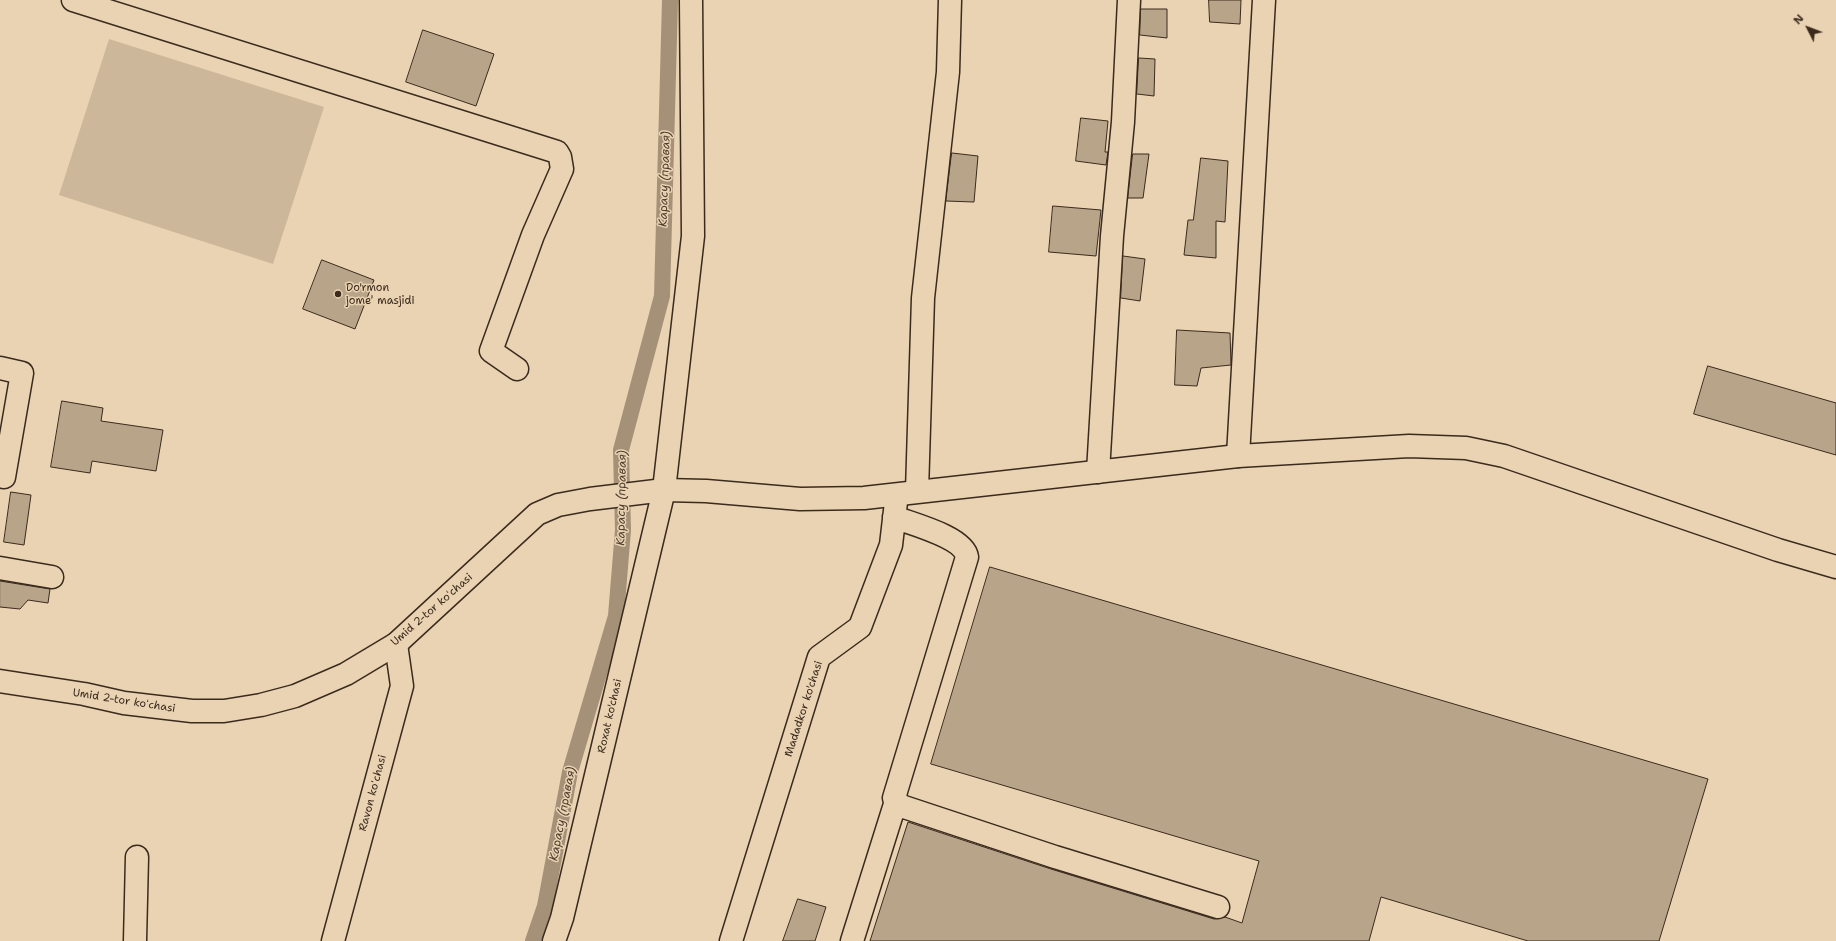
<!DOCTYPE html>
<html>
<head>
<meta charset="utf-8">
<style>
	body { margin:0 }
	#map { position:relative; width:1836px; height:941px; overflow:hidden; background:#e9d3b2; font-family:"Shantell Sans",sans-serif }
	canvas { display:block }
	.north { position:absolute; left:1788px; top:8px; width:40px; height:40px; -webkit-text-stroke:3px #e9d3b2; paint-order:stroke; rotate:312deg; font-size:11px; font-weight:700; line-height:16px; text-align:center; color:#3b2a1e }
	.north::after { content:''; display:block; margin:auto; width:14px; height:18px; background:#3b2a1e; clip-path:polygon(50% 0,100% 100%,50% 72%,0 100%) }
</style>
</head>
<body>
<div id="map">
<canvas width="1836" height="941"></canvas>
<div class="north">N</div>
</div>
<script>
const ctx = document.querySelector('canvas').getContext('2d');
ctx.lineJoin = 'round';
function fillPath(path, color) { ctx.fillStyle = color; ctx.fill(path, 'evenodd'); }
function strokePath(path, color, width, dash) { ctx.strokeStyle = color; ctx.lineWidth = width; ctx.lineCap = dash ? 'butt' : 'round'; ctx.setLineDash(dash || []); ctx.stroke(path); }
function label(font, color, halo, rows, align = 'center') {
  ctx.font = font + ' "Shantell Sans",sans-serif'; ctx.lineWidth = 3; ctx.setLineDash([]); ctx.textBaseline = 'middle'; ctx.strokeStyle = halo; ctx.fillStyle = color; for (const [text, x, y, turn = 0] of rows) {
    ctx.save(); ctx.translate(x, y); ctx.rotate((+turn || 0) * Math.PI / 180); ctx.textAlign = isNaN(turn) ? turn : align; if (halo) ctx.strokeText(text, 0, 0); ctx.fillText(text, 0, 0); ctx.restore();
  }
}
const green = new Path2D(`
	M 109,39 L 324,107 L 273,264 L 59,195 Z`);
const canal = new Path2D(`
	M 533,941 L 545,906 L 570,772 L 616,616 L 623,530 L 621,450 L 662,296 L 670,0`);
const building = new Path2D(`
	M 1209,0 L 1241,0 L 1240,24 L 1210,22 Z
	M 1141,9 L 1167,9 L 1167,38 L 1140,35 Z
	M 423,30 L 494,54 L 476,106 L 406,82 Z
	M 1139,58 L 1155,59 L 1154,96 L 1137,94 Z
	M 1081,118 L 1108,121 L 1105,152 L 1108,152 L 1106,165 L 1076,161 Z
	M 952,153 L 978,156 L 974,202 L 946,201 Z
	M 1133,154 L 1149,154 L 1143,198 L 1128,198 Z
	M 1201,158 L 1228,161 L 1225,222 L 1216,221 L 1216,258 L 1184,255 L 1188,220 L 1193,220 Z
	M 1053,206 L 1101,210 L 1096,256 L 1049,252 Z
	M 1123,256 L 1145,259 L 1140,301 L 1121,298 Z
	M 322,260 L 374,280 L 355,329 L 303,309 Z
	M 1177,330 L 1230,333 L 1231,365 L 1201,368 L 1197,386 L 1175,385 Z
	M 1708,366 L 1836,403 L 1836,455 L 1694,414 Z
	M 62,401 L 103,408 L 101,421 L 163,430 L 156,471 L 92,461 L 90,473 L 51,467 Z
	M 11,492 L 31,495 L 24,545 L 4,542 Z
	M 990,567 L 1708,779 L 1659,941 L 1528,941 L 1381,897 L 1369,941 L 870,941 L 908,822 L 1051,869 L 1214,919 L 1225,917 L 1242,923 L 1259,861 L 931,764 Z
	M 0,581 L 50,589 L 48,603 L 28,600 L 20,609 L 0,607 Z
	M 798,899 L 826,907 L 815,941 L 783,941 Z`);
const minor = new Path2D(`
	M 73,0 L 557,152 L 560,157 L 562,169 L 533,235 L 491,351 L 517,369
	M 0,368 L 22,373 L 4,477 L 0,476
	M 1238,456 L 1264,0
	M 1098,472 L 1112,236 L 1123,122 L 1129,0
	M 917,491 L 923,298 L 948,72 L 950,0
	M 894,517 C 912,524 964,537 967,557 L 894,798 L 901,806 L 1055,857 L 1218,907
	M 0,568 L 52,577
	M 135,941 L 137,857
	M 333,941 L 402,686 L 396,644
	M 554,941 L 562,918 L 664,490 L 693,236 L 691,0
	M 731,941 L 819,657 L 860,627 L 891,545 L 896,502
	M 852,941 L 896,801`);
const major = new Path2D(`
	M 0,681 L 84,694 L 124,703 L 192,711 L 224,711 L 261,705 L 295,696 L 346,674 L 396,644 L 537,514 L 558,505 L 590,499 L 664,490 L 706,491 L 800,499 L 864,498 L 1238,456 L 1409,446 L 1466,448 L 1504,456 L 1778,550 L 1836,567`);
const markers = [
	[338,294,4,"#3b2a1e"]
];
const poiNames = [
	["Do'rmon",346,288],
	["jome' masjidi",346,301]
];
const streetNames = [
	["Umid 2-tor koʻchasi",432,610,-41],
	["Umid 2-tor koʻchasi",124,701,9],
	["Madadkor ko'chasi",804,709,-72],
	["Roxat ko'chasi",610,716,-77],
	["Ravon koʻchasi",373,793,-75]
];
const waterNames = [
	["Карасу (правая)",665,179,-88],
	["Карасу (правая)",622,498,-89],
	["Карасу (правая)",563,814,-79]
];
fillPath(green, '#cdb79a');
strokePath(canal, '#a59078', 16);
fillPath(building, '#b8a488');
strokePath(building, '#3b2a1e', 1);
strokePath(minor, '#3b2a1e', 25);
strokePath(major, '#3b2a1e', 25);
strokePath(minor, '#e9d3b2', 22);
strokePath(major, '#e9d3b2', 22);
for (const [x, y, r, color] of markers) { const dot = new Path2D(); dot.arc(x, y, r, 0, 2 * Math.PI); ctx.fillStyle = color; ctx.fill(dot); strokePath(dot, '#e9d3b2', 1.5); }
label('11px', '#3b2a1e', '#e9d3b2', poiNames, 'left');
label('11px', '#3b2a1e', '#e9d3b2', streetNames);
label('italic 12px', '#503e30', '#e9d3b2', waterNames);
</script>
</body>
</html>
